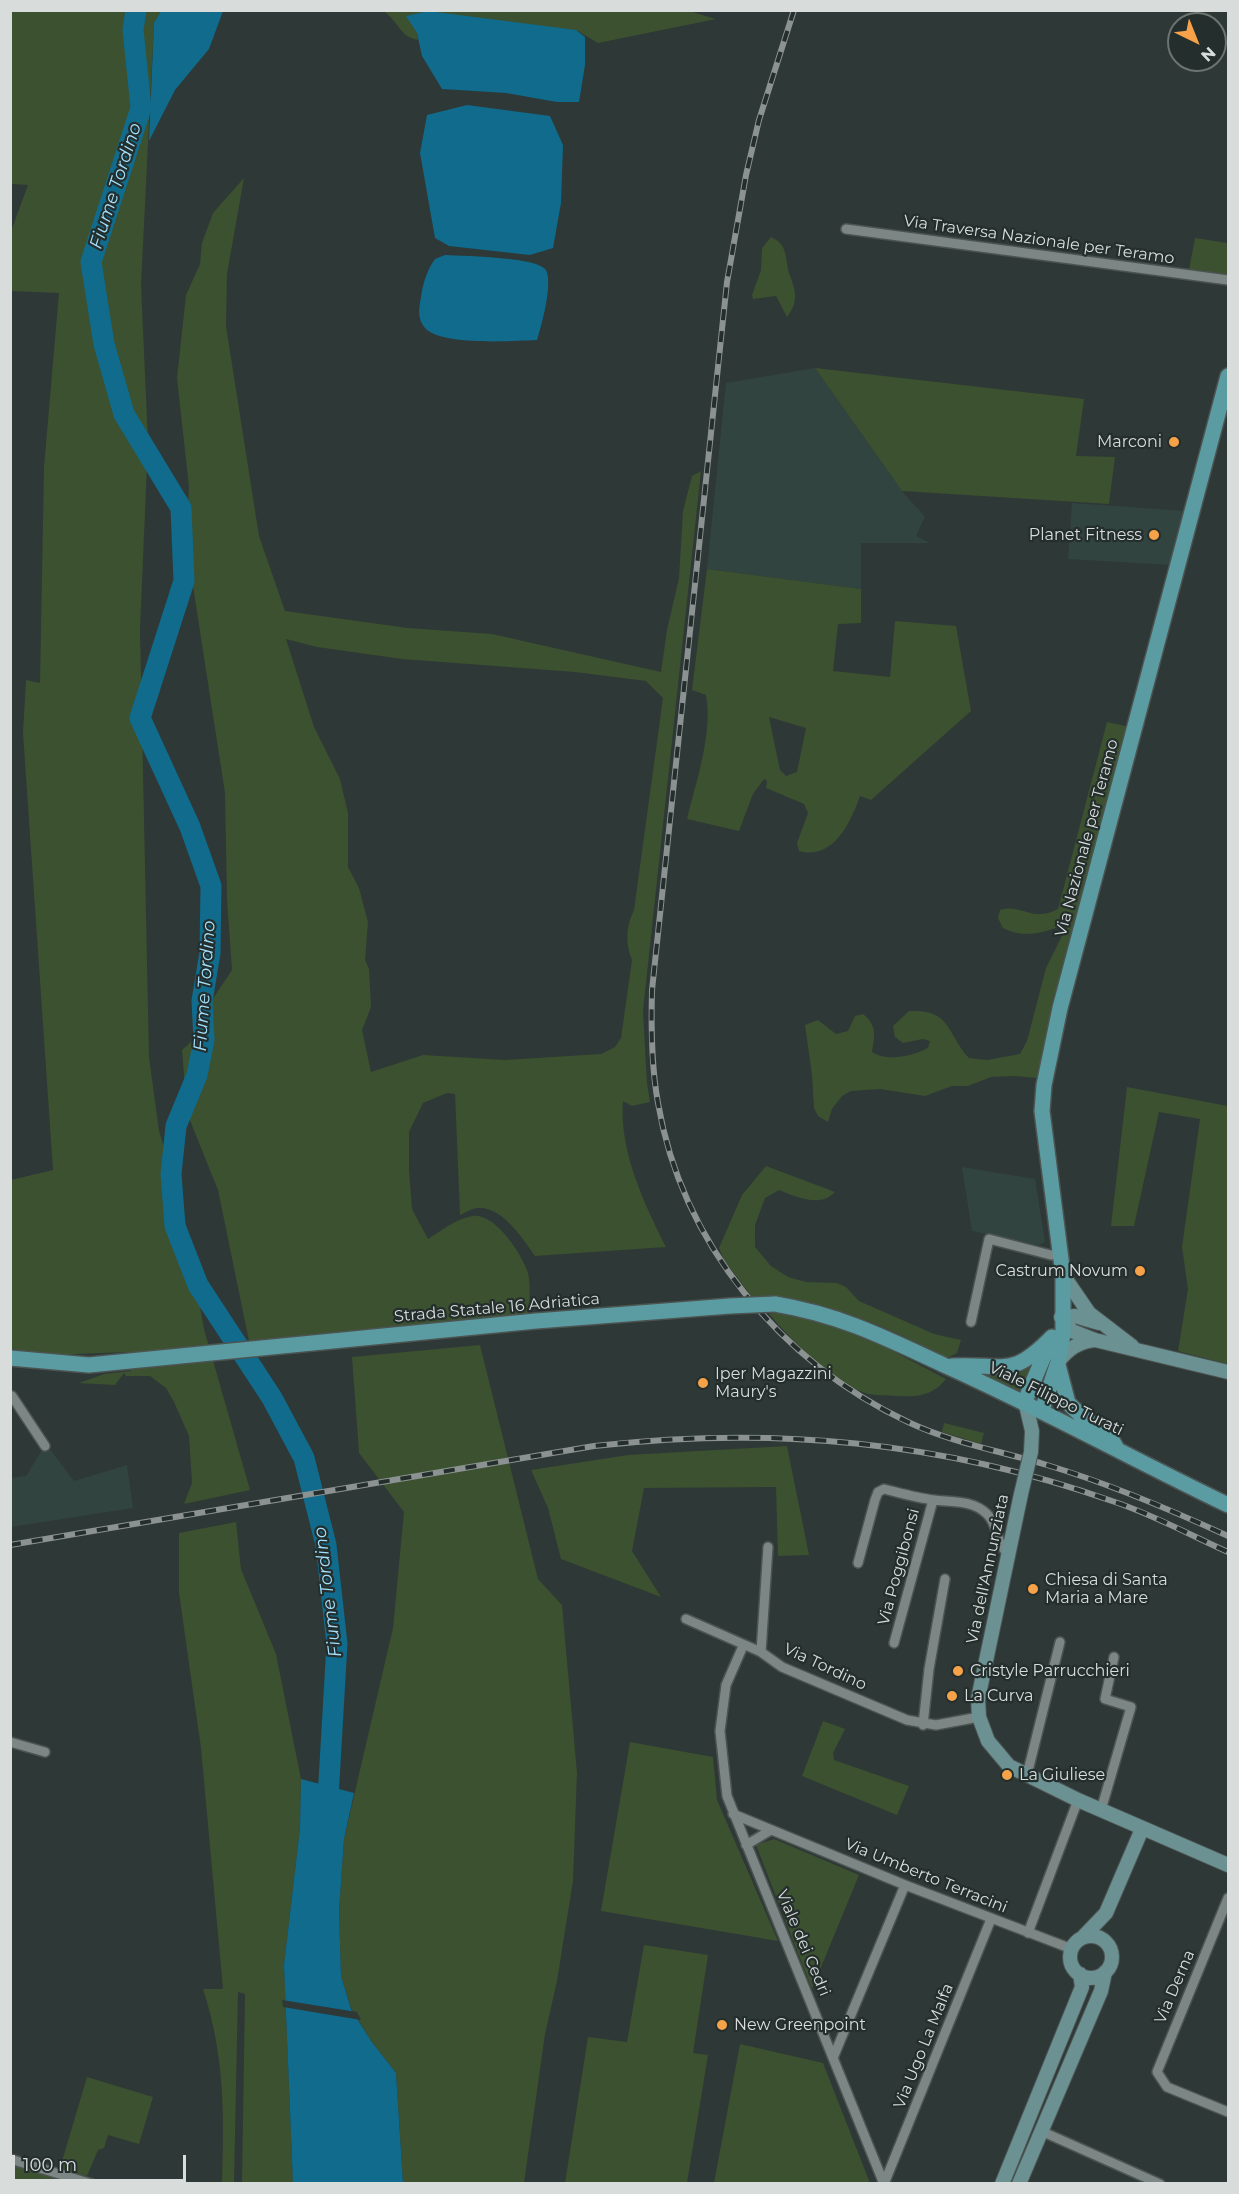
<!DOCTYPE html>
<html>
<head>
<meta charset="utf-8">
<style>
	body { margin:0 }
	#map { position:relative; width:1239px; height:2194px; overflow:hidden; background:#2e3836; font-family:Montserrat,sans-serif }
	canvas { display:block }
	.frame { position:absolute; inset:0; border:12px solid #d8dddc; pointer-events:none }
	.north { position:absolute; left:1167px; top:12px; width:60px; height:60px; box-sizing:border-box; background:#242e2c; border:2px solid #6c7472; border-radius:50%; rotate:137deg; font-size:16px; font-weight:700; line-height:24px; text-align:center; color:#d8dddc }
	.north::after { content:''; display:block; margin:auto; width:21px; height:27px; background:#f6a248; clip-path:polygon(50% 0,100% 100%,50% 72%,0 100%) }
	.scale { position:absolute; left:12px; top:2155px; width:174px; height:27px; box-sizing:border-box; border:3px solid #d8dddc; border-top:0; padding-left:8px; font-size:18px; line-height:21px; white-space:nowrap; color:#d8dddc; -webkit-text-stroke:4px #242e2c; paint-order:stroke }
</style>
</head>
<body>
<div id="map">
<canvas width="1239" height="2194"></canvas>
<div class="frame"></div>
<div class="north">N</div>
<div class="scale">100 m</div>
</div>
<script>
const ctx = document.querySelector('canvas').getContext('2d');
ctx.lineJoin = 'round';
function fillPath(path, color) { ctx.fillStyle = color; ctx.fill(path, 'evenodd'); }
function strokePath(path, color, width, dash) { ctx.strokeStyle = color; ctx.lineWidth = width; ctx.lineCap = dash ? 'butt' : 'round'; ctx.setLineDash(dash || []); ctx.stroke(path); }
function label(font, color, halo, rows, align = 'center') {
  ctx.font = font + ' Montserrat,sans-serif'; ctx.lineWidth = 4.5; ctx.setLineDash([]); ctx.textBaseline = 'middle'; ctx.strokeStyle = halo; ctx.fillStyle = color; for (const [text, x, y, turn = 0] of rows) {
    ctx.save(); ctx.translate(x, y); ctx.rotate((+turn || 0) * Math.PI / 180); ctx.textAlign = isNaN(turn) ? turn : align; if (halo) ctx.strokeText(text, 0, 0); ctx.fillText(text, 0, 0); ctx.restore();
  }
}
const built = new Path2D(`
	M 815,368 L 902,491 L 925,517 L 916,536 L 930,543 L 861,543 L 861,589 L 707,569 L 726,383 Z
	M 1072,503 L 1185,511 L 1171,565 L 1068,559 Z
	M 962,1167 L 1035,1179 L 1045,1242 L 1039,1245 L 972,1231 Z
	M 46,1444 L 74,1481 L 127,1465 L 133,1508 L 11,1527 L 11,1478 L 26,1476 Z`);
const green = new Path2D(`
	M 686,10 L 716,19 L 598,43 L 576,30 L 417,33 L 418,40 C 399,37 398,20 383,11 Z
	M 11,11 L 161,11 L 154,23 L 141,285 L 148,441 L 140,630 L 149,1057 L 159,1131 L 183,1208 L 204,1329 L 250,1490 L 184,1504 L 192,1483 L 189,1436 L 174,1402 L 166,1388 L 150,1376 L 126,1376 L 124,1373 L 115,1385 L 79,1383 L 104,1374 L 131,1371 L 129,1352 L 49,1355 L 11,1349 L 11,1180 L 53,1170 L 23,733 L 26,680 L 40,683 L 44,467 L 59,293 L 11,291 L 11,231 L 28,185 L 11,184 Z
	M 244,178 L 227,274 L 226,326 L 259,536 L 285,611 L 408,628 L 492,634 L 661,672 L 667,630 L 679,578 L 683,511 L 692,476 L 701,471 L 643,1011 L 647,1083 L 650,1102 L 632,1106 L 623,1101 C 619,1151 644,1203 666,1247 L 535,1256 C 523,1239 502,1206 478,1208 C 472,1208 465,1213 460,1215 L 455,1094 L 447,1093 L 423,1103 L 409,1132 L 409,1170 L 412,1209 L 428,1239 C 442,1230 457,1218 473,1216 C 495,1213 522,1254 528,1273 C 531,1285 529,1302 529,1314 L 249,1341 L 218,1190 L 187,1113 L 182,1050 L 212,1023 L 210,1003 L 232,970 L 227,899 L 225,793 L 186,541 L 189,487 L 177,378 L 186,295 L 200,264 L 202,243 L 213,213 ZM 286,639 L 317,647 L 402,659 L 575,672 L 646,681 L 663,698 L 634,910 C 626,927 625,943 632,960 L 621,1038 L 615,1047 L 601,1054 L 505,1060 L 423,1055 L 371,1072 L 362,1030 L 371,1007 L 369,969 L 365,960 L 368,922 L 359,888 L 348,867 L 348,813 L 340,779 L 314,727 Z
	M 771,237 C 788,244 785,258 789,273 C 795,289 800,301 787,317 L 776,296 L 753,299 L 752,295 L 761,270 L 762,248 Z
	M 1195,238 L 1228,243 L 1228,276 L 1189,270 Z
	M 815,368 L 1084,399 L 1076,456 L 1115,457 L 1109,504 L 902,491 Z
	M 707,569 L 861,589 L 861,623 L 838,624 L 833,671 L 890,677 L 895,621 L 956,626 L 971,711 L 871,800 L 860,796 C 851,822 833,861 799,851 L 797,843 L 808,813 L 804,804 L 766,788 L 767,781 L 764,779 L 753,794 L 739,831 L 687,819 C 696,782 713,733 706,695 L 692,690 ZM 769,717 L 806,728 L 797,772 L 786,776 L 780,770 Z
	M 1107,722 L 1134,728 L 1050,1052 L 1037,1078 L 1014,1076 L 991,1077 L 968,1086 L 952,1086 L 925,1096 L 880,1089 L 851,1091 L 842,1096 L 832,1109 L 828,1122 L 818,1116 L 814,1108 L 812,1075 L 805,1025 L 818,1020 L 836,1034 L 848,1031 L 855,1016 L 863,1014 C 877,1025 875,1035 872,1052 C 887,1062 913,1056 928,1048 L 930,1041 L 923,1039 L 903,1043 L 895,1037 L 893,1026 L 909,1011 C 952,1009 946,1033 969,1058 L 987,1060 L 1020,1054 L 1027,1041 L 1046,968 L 1063,934 L 1058,927 C 1039,934 1022,938 1003,928 L 998,918 L 1000,910 C 1022,903 1031,923 1058,909 Z
	M 1127,1087 L 1228,1106 L 1228,1364 L 1178,1351 L 1188,1289 L 1182,1247 L 1200,1119 L 1159,1112 L 1134,1226 L 1111,1226 Z
	M 766,1166 L 835,1192 C 820,1208 797,1197 779,1190 L 765,1198 L 755,1225 L 755,1247 L 771,1266 L 788,1277 L 806,1282 L 837,1283 L 846,1287 L 859,1301 L 934,1334 L 961,1340 L 957,1353 L 947,1358 C 885,1325 823,1298 752,1297 L 724,1260 L 719,1248 L 742,1195 Z
	M 779,1311 L 845,1326 L 946,1379 C 932,1396 918,1397 897,1396 C 887,1395 874,1396 865,1393 C 828,1380 794,1342 769,1314 Z
	M 480,1345 L 538,1579 L 562,1605 L 577,1773 L 573,1881 L 557,1981 L 545,2034 L 524,2183 L 403,2183 L 396,2073 L 371,2041 L 351,2008 L 341,1976 L 339,1911 L 344,1839 L 393,1628 L 404,1512 L 359,1453 L 352,1357 Z
	M 1036,1362 L 1021,1394 L 981,1375 L 1006,1376 Z
	M 944,1423 L 984,1433 L 981,1444 L 942,1432 Z
	M 787,1446 L 809,1555 L 778,1556 L 776,1487 L 644,1488 L 632,1551 L 661,1597 L 561,1559 L 548,1508 L 531,1470 L 628,1455 Z
	M 236,1522 L 241,1569 L 276,1654 L 301,1779 L 300,1828 L 284,1965 L 293,2183 L 242,2183 L 245,1994 L 238,1992 L 234,2183 L 222,2183 C 224,2114 225,2057 203,1989 L 223,1989 L 201,1748 L 179,1593 L 179,1533 Z
	M 823,1721 L 845,1729 L 833,1753 L 834,1760 L 909,1786 L 897,1815 L 802,1776 Z
	M 630,1742 L 713,1757 L 717,1800 L 778,1941 L 601,1911 Z
	M 774,1839 L 859,1875 L 812,1989 L 756,1845 Z
	M 644,1945 L 708,1955 L 693,2053 L 708,2055 L 687,2183 L 565,2183 L 588,2037 L 627,2042 Z
	M 740,2044 L 823,2063 L 870,2183 L 714,2183 Z
	M 87,2077 L 153,2097 L 139,2144 L 108,2135 L 104,2148 L 98,2150 L 87,2176 L 60,2168 Z
	M 10,2161 L 82,2183 L 11,2183 Z`);
const water = new Path2D(`
	M 161,11 L 223,11 L 209,49 L 175,90 L 149,141 L 154,23 Z
	M 428,11 L 576,30 L 585,37 L 585,65 L 579,102 L 557,102 L 506,93 L 442,89 L 422,56 L 417,33 L 406,16 Z
	M 467,105 L 550,116 L 563,145 L 561,203 L 553,248 L 530,255 L 449,246 L 435,238 L 420,153 L 427,115 Z
	M 445,255 C 463,256 538,257 546,270 C 553,284 542,324 537,340 C 513,341 441,346 425,328 C 417,319 419,308 421,297 C 423,283 427,270 435,259 Z
	M 301,1779 L 354,1793 L 344,1839 L 339,1911 L 341,1976 L 351,2009 L 371,2041 L 396,2073 L 403,2183 L 293,2184 L 284,1965 L 300,1828 Z`);
const pier = new Path2D(`
	M 282,2000 L 357,2012 L 361,2020 L 283,2007 Z`);
const river = new Path2D(`
	M 136,10 L 133,30 L 141,108 L 91,262 L 104,344 L 124,414 L 181,508 L 184,581 L 140,718 L 190,827 L 211,886 L 210,953 L 202,1001 L 204,1040 L 197,1075 L 176,1126 L 171,1174 L 175,1226 L 198,1285 L 272,1398 L 304,1458 L 326,1545 L 337,1644 L 327,1815`);
const street = new Path2D(`
	M 846,229 L 1228,280
	M 971,1322 L 989,1239 L 1051,1255 L 1061,1254
	M 12,1396 L 45,1446
	M 858,1563 L 875,1500 L 878,1492 L 884,1489 C 900,1493 917,1498 934,1500 C 952,1502 973,1500 987,1514 C 999,1525 995,1544 1008,1553
	M 686,1619 L 761,1652 L 782,1667 L 907,1720 L 936,1725 L 979,1717
	M 894,1643 L 933,1500
	M 743,1646 L 726,1685 L 720,1731 L 727,1796 L 884,2184
	M 761,1652 L 768,1547
	M 923,1725 L 929,1669 L 945,1579
	M 10,1742 L 45,1752
	M 1027,1775 L 1060,1642
	M 1101,1810 L 1131,1707 L 1105,1699 L 1114,1657
	M 733,1814 L 905,1885 L 1072,1949
	M 746,1845 L 771,1830
	M 1228,1898 L 1157,2072 L 1167,2087 L 1228,2112
	M 1028,1933 L 1078,1800
	M 833,2058 L 905,1885
	M 1041,2131 L 1160,2184
	M 10,2159 L 92,2184
	M 884,2184 L 991,1919`);
const secondary = new Path2D(`
	M 1063,1275 L 1089,1313 L 1132,1346
	M 1099,1323 L 1075,1316 L 1061,1317 L 1072,1331 L 1095,1340 L 1228,1372
	M 1058,1362 C 1068,1349 1078,1342 1095,1340
	M 1025,1401 L 1032,1431 L 1031,1452
	M 1021,1494 L 978,1699 L 979,1717 L 988,1741 L 1009,1766 L 1078,1800 L 1228,1865
	M1070 1957a21 21 0 1 1 42 0a21 21 0 1 1-42 0Z
	M 1082,1938 L 1106,1913 L 1142,1829
	M 1002,2184 L 1082,1987 L 1080,1974
	M 1019,2184 L 1101,1991 L 1105,1972`);
const primary = new Path2D(`
	M 775,1304 C 841,1315 886,1338 946,1366 C 1042,1409 1134,1460 1228,1505
	M 10,1358 L 89,1365 L 536,1321 L 730,1306
	M 1058,1365 L 1068,1403 L 1087,1421 L 1107,1431 L 1117,1449
	M 952,1366 C 1004,1363 1010,1380 1052,1337
	M 1025,1401 L 1049,1344
	M 1042,1410 L 1058,1362 L 1063,1335 L 1063,1275 L 1042,1111 L 1044,1085 L 1060,1008 L 1228,376`);
const rail = new Path2D(`
	M 794,10 L 759,120 L 746,175 L 727,282 L 652,990 C 651,1027 651,1065 658,1103 C 682,1244 781,1362 908,1422 C 952,1443 1001,1451 1047,1465 C 1110,1484 1169,1509 1228,1536
	M 10,1545 L 594,1446 C 773,1426 941,1441 1112,1501 C 1152,1514 1190,1535 1228,1552`);
const secondaryBridge = new Path2D(`
	M 1021,1494 L 1031,1452`);
const primaryBridge = new Path2D(`
	M 730,1306 L 775,1304`);
const markers = [
	[1174,442,6,"#f6a248"],
	[1154,535,6,"#f6a248"],
	[1140,1271,6,"#f6a248"],
	[703,1383,6,"#f6a248"],
	[1033,1589,6,"#f6a248"],
	[958,1671,6,"#f6a248"],
	[952,1696,6,"#f6a248"],
	[1007,1775,6,"#f6a248"],
	[722,2025,6,"#f6a248"]
];
const streetNames = [
	["Via Traversa Nazionale per Teramo",1039,240,8],
	["Via Nazionale per Teramo",1087,838,-75],
	["Strada Statale 16 Adriatica",497,1308,-5],
	["Viale Filippo Turati",1056,1399,26],
	["Via Poggibonsi",899,1567,-75],
	["Via dell'Annunziata",988,1569,-78],
	["Via Tordino",825,1667,25],
	["Via Umberto Terracini",926,1876,22],
	["Viale dei Cedri",803,1943,67],
	["Via Derna",1175,1987,-67],
	["Via Ugo La Malfa",924,2046,-68]
];
const poiNames = [
	["Marconi",1162,442,"right"],
	["Planet Fitness",1142,535,"right"],
	["Castrum Novum",1128,1271,"right"],
	["Iper Magazzini",715,1374],
	["Maury's",715,1392],
	["Chiesa di Santa",1045,1580],
	["Maria a Mare",1045,1598],
	["Cristyle Parrucchieri",970,1671],
	["La Curva",964,1696],
	["La Giuliese",1019,1775],
	["New Greenpoint",734,2025]
];
const waterNames = [
	["Fiume Tordino",116,186,-72],
	["Fiume Tordino",205,986,-86],
	["Fiume Tordino",328,1592,-97]
];
fillPath(built, '#324440');
fillPath(green, '#3b5130');
fillPath(water, '#106b8d');
fillPath(pier, '#2e3836');
strokePath(river, '#106b8d', 21);
strokePath(street, '#4c5452', 12);
strokePath(secondary, '#4c5452', 16);
strokePath(primary, '#4c5452', 18);
strokePath(street, '#7c8684', 9);
strokePath(secondary, '#6b9193', 14);
strokePath(primary, '#5a9ca2', 15);
strokePath(rail, '#8b9291', 6);
strokePath(rail, '#242e2c', 4, [11]);
strokePath(secondaryBridge, '#4c5452', 16, []);
strokePath(primaryBridge, '#4c5452', 18, []);
strokePath(secondaryBridge, '#6b9193', 14);
strokePath(primaryBridge, '#5a9ca2', 15);
for (const [x, y, r, color] of markers) { const dot = new Path2D(); dot.arc(x, y, r, 0, 2 * Math.PI); ctx.fillStyle = color; ctx.fill(dot); strokePath(dot, '#242e2c', 2); }
label('16px', '#d8dddc', '#242e2c', streetNames);
label('16px', '#d8dddc', '#242e2c', poiNames, 'left');
label('italic 18px', '#a2dffd', '#242e2c', waterNames);
</script>
</body>
</html>
